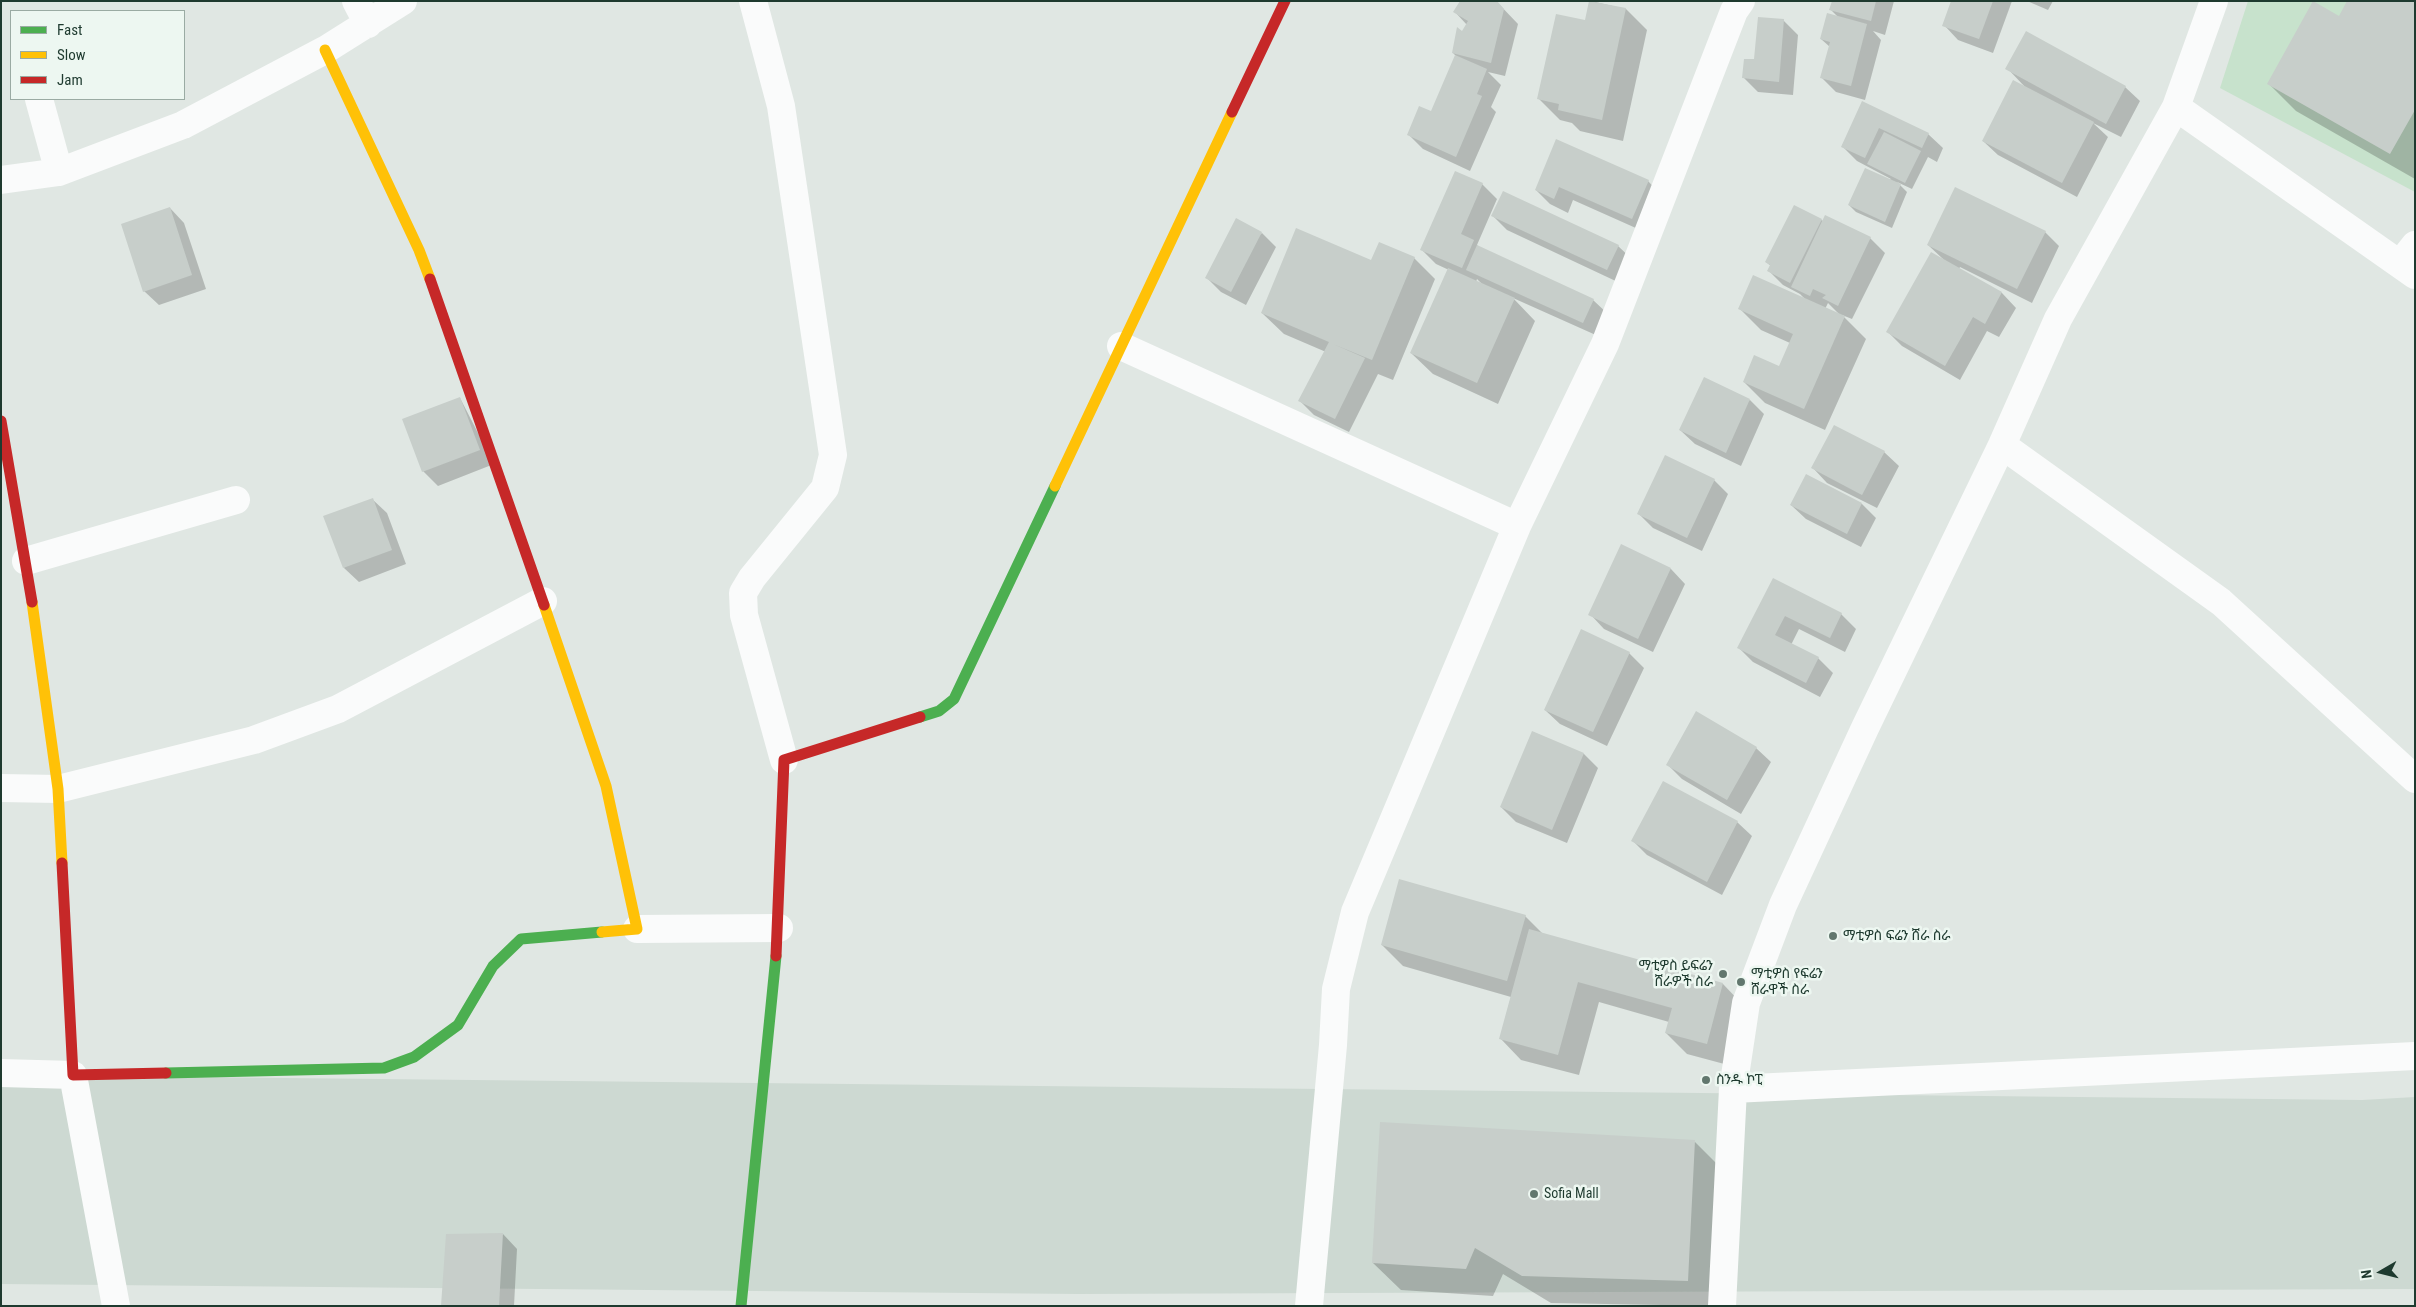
<!DOCTYPE html>
<html>
<head>
<meta charset="utf-8">
<style>
	body { margin:0 }
	#map { position:relative; width:2416px; height:1307px; overflow:hidden; background:#e0e7e3; font-family:"Roboto Condensed",sans-serif }
	canvas { display:block }
	.frame { position:absolute; inset:0; border:2px solid #1e3a2f; pointer-events:none }
	.legend { position:absolute; left:10px; top:10px; width:175px; height:90px; box-sizing:border-box; background:#edf7f1; border:1px solid #9aaba3; margin:0; padding:6px 9px; list-style:none; font-size:15px; color:#1e3a2f }
	.legend li { display:flex; align-items:center; gap:10px; height:25px }
	.legend b { width:25px; border:1px solid #9aaba3 }
	.north { position:absolute; left:2356px; top:1247px; width:50px; height:50px; -webkit-text-stroke:4px #edf7f1; paint-order:stroke; rotate:262deg; font-size:14px; font-weight:700; line-height:20px; text-align:center; color:#1e3a2f }
	.north::after { content:''; display:block; margin:auto; width:18px; height:22px; background:#1e3a2f; clip-path:polygon(50% 0,100% 100%,50% 72%,0 100%) }
</style>
</head>
<body>
<div id="map">
<canvas width="2416" height="1307"></canvas>
<div class="frame"></div>
<ul class="legend">
<li><b style="height:6px;background:#4caf50"></b>Fast</li>
<li><b style="height:6px;background:#ffc107"></b>Slow</li>
<li><b style="height:6px;background:#c62828"></b>Jam</li>
</ul>
<div class="north">N</div>
</div>
<script>
const ctx = document.querySelector('canvas').getContext('2d');
ctx.lineJoin = 'round';
function fillPath(path, color) { ctx.fillStyle = color; ctx.fill(path, 'evenodd'); }
function strokePath(path, color, width, dash) { ctx.strokeStyle = color; ctx.lineWidth = width; ctx.lineCap = dash ? 'butt' : 'round'; ctx.setLineDash(dash || []); ctx.stroke(path); }
function label(font, color, halo, rows, align = 'center') {
  ctx.font = font + ' "Roboto Condensed","Noto Sans Ethiopic",sans-serif'; ctx.lineWidth = 5; ctx.setLineDash([]); ctx.textBaseline = 'middle'; ctx.strokeStyle = halo; ctx.fillStyle = color; for (const [text, x, y, turn = 0] of rows) {
    ctx.save(); ctx.translate(x, y); ctx.rotate((+turn || 0) * Math.PI / 180); ctx.textAlign = isNaN(turn) ? turn : align; if (halo) ctx.strokeText(text, 0, 0); ctx.fillText(text, 0, 0); ctx.restore();
  }
}
const built = new Path2D(`
	M 1,1075 L 2362,1100 L 2415,1097 L 2415,1289 L 1079,1294 L 1,1284 Z`);
const green = new Path2D(`
	M 2248,1 L 2415,1 L 2415,192 L 2220,88 Z`);
const shadow = new Path2D(`
	M 1496,1 L 1518,24 L 1505,76 L 1488,72 L 1501,85 L 1491,107 L 1496,112 L 1470,171 L 1423,149 L 1409,135 L 1431,113 L 1456,56 L 1453,53 L 1467,25 L 1455,12 Z
	M 1591,1 L 1626,9 L 1647,30 L 1623,141 L 1580,131 L 1572,123 L 1560,120 L 1539,99 L 1586,22 Z
	M 1833,1 L 1894,1 L 1885,35 L 1873,31 L 1881,40 L 1865,100 L 1836,92 L 1822,78 L 1830,47 L 1821,39 L 1839,18 L 1831,10 Z
	M 1952,1 L 2012,1 L 1993,53 L 1958,40 L 1944,25 Z
	M 2027,1 L 2053,1 L 2048,10 Z
	M 2415,1 L 2415,179 L 2296,111 L 2269,84 Z
	M 1783,20 L 1798,35 L 1793,95 L 1758,92 L 1744,78 Z
	M 2007,68 L 2125,87 L 2140,101 L 2121,137 L 2093,123 L 2108,137 L 2077,197 L 1998,155 L 1983,141 L 2025,87 Z
	M 1863,103 L 1928,134 L 1943,148 L 1937,162 L 1928,157 L 1912,189 L 1897,182 L 1907,192 L 1892,228 L 1856,212 L 1849,205 L 1891,179 L 1857,161 L 1842,146 Z
	M 1557,141 L 1648,181 L 1662,196 L 1647,233 L 1573,200 L 1568,213 L 1550,204 L 1536,190 Z
	M 1482,184 L 1497,199 L 1477,245 L 1480,248 L 1593,300 L 1608,314 L 1598,336 L 1513,298 L 1535,321 L 1498,404 L 1433,374 L 1411,353 L 1449,270 L 1436,264 L 1422,250 ZM 1477,279 L 1483,285 L 1476,282 Z
	M 170,208 L 184,223 L 206,289 L 159,305 L 144,291 Z
	M 1493,216 L 1618,246 L 1633,260 L 1622,284 L 1507,230 Z
	M 1821,220 L 1870,238 L 1885,253 L 1852,319 L 1842,315 L 1866,339 L 1825,430 L 1765,403 L 1744,382 L 1779,368 L 1790,343 L 1761,330 L 1740,309 L 1806,300 L 1800,294 L 1783,285 L 1769,271 L 1771,266 L 1766,262 ZM 1828,303 L 1841,316 L 1825,309 Z
	M 2045,232 L 2059,246 L 2032,303 L 1960,267 L 1959,269 L 2002,293 L 2016,308 L 1999,337 L 1987,331 L 1960,380 L 1902,346 L 1888,332 L 1943,259 L 1928,245 Z
	M 1262,233 L 1276,247 L 1246,305 L 1221,292 L 1207,278 Z
	M 1414,258 L 1435,279 L 1393,380 L 1378,374 L 1349,432 L 1314,415 L 1300,401 L 1326,352 L 1284,334 L 1262,313 L 1372,261 Z
	M 460,398 L 494,464 L 438,486 L 423,471 Z
	M 1750,400 L 1764,414 L 1741,466 L 1695,444 L 1680,430 Z
	M 1884,452 L 1899,466 L 1877,508 L 1827,483 L 1813,468 Z
	M 1714,480 L 1728,494 L 1702,551 L 1653,528 L 1639,514 Z
	M 372,499 L 387,513 L 406,564 L 359,582 L 344,568 Z
	M 1862,504 L 1876,518 L 1861,547 L 1806,519 L 1791,505 Z
	M 1621,546 L 1671,569 L 1685,584 L 1653,652 L 1604,629 L 1590,614 Z
	M 1773,580 L 1841,614 L 1856,629 L 1845,652 L 1799,629 L 1791,645 L 1818,658 L 1833,673 L 1820,697 L 1753,662 L 1739,648 Z
	M 1629,653 L 1644,668 L 1607,746 L 1560,724 L 1545,710 Z
	M 1533,732 L 1584,754 L 1598,768 L 1567,843 L 1516,822 L 1501,807 Z
	M 1756,748 L 1771,762 L 1741,814 L 1682,779 L 1667,764 Z
	M 1737,822 L 1752,836 L 1722,895 L 1647,855 L 1633,841 Z
	M 1525,916 L 1544,935 L 1723,984 L 1744,1006 L 1728,1065 L 1687,1054 L 1666,1033 L 1669,1022 L 1599,1002 L 1579,1075 L 1521,1060 L 1500,1038 L 1511,997 L 1403,966 L 1382,945 Z
	M 1695,1142 L 1722,1169 L 1715,1306 L 1551,1303 L 1503,1274 L 1493,1296 L 1401,1290 L 1373,1263 Z
	M 503,1234 L 517,1249 L 514,1306 L 442,1306 Z`);
const building = new Path2D(`
	M 1460,1 L 1497,1 L 1504,9 L 1491,63 L 1452,53 L 1457,27 L 1462,31 L 1468,21 L 1453,12 Z
	M 1589,1 L 1626,8 L 1602,120 L 1558,110 L 1559,104 L 1537,99 L 1556,14 L 1585,20 Z
	M 1832,1 L 1876,1 L 1871,21 L 1829,10 Z
	M 1951,1 L 1993,1 L 1979,39 L 1942,26 Z
	M 2313,1 L 2339,16 L 2347,1 L 2415,1 L 2415,110 L 2390,154 L 2267,84 Z
	M 1827,13 L 1867,24 L 1851,86 L 1820,78 L 1830,42 L 1820,39 Z
	M 1758,17 L 1784,19 L 1779,82 L 1742,78 L 1744,59 L 1754,59 Z
	M 2026,31 L 2126,86 L 2106,124 L 2005,69 Z
	M 1455,55 L 1487,69 L 1477,94 L 1482,96 L 1456,157 L 1407,135 L 1419,106 L 1431,111 Z
	M 2013,80 L 2094,122 L 2062,183 L 1982,141 Z
	M 1862,101 L 1929,133 L 1922,148 L 1879,128 L 1865,158 L 1841,147 Z
	M 1884,132 L 1921,151 L 1905,183 L 1867,164 Z
	M 1556,139 L 1649,180 L 1632,219 L 1559,187 L 1554,199 L 1535,190 Z
	M 1865,168 L 1901,184 L 1885,222 L 1848,205 Z
	M 1455,171 L 1483,183 L 1461,234 L 1474,240 L 1462,268 L 1420,250 Z
	M 1955,187 L 2046,231 L 2017,289 L 1927,245 Z
	M 1503,191 L 1619,245 L 1607,270 L 1491,216 Z
	M 1794,205 L 1822,219 L 1790,283 L 1767,271 L 1770,265 L 1765,262 Z
	M 170,207 L 192,275 L 143,292 L 121,224 Z
	M 1825,215 L 1871,237 L 1838,306 L 1822,298 L 1826,295 L 1813,289 L 1810,296 L 1791,287 Z
	M 1236,218 L 1262,232 L 1231,292 L 1205,278 Z
	M 1296,228 L 1371,260 L 1379,242 L 1415,257 L 1372,360 L 1333,344 L 1365,358 L 1335,419 L 1298,401 L 1329,342 L 1261,313 Z
	M 1477,245 L 1594,299 L 1583,323 L 1466,270 Z
	M 1931,252 L 2002,292 L 1985,324 L 1973,317 L 1945,366 L 1886,332 Z
	M 1448,268 L 1515,298 L 1477,383 L 1410,353 Z
	M 1753,275 L 1845,316 L 1804,409 L 1743,382 L 1754,355 L 1779,366 L 1793,334 L 1738,309 Z
	M 1704,377 L 1750,399 L 1726,453 L 1679,430 Z
	M 460,397 L 480,450 L 422,472 L 402,419 Z
	M 1834,425 L 1885,451 L 1862,495 L 1811,468 Z
	M 1665,455 L 1715,479 L 1687,538 L 1637,514 Z
	M 1806,474 L 1862,503 L 1847,534 L 1790,505 Z
	M 373,498 L 392,550 L 343,568 L 323,516 Z
	M 1621,544 L 1671,568 L 1638,639 L 1588,615 Z
	M 1773,578 L 1842,613 L 1830,638 L 1785,616 L 1775,635 L 1819,657 L 1806,683 L 1737,648 Z
	M 1581,629 L 1630,652 L 1593,732 L 1544,710 Z
	M 1696,711 L 1757,747 L 1727,800 L 1666,765 Z
	M 1532,731 L 1584,753 L 1552,830 L 1500,807 Z
	M 1663,781 L 1738,821 L 1707,882 L 1631,841 Z
	M 1399,879 L 1526,915 L 1507,981 L 1381,945 Z
	M 1529,929 L 1723,983 L 1707,1044 L 1665,1033 L 1672,1008 L 1578,982 L 1558,1055 L 1499,1039 Z
	M 1380,1122 L 1695,1140 L 1688,1281 L 1522,1276 L 1475,1248 L 1466,1269 L 1372,1263 Z
	M 503,1233 L 499,1306 L 441,1306 L 446,1234 Z`);
const street = new Path2D(`
	M 356,1 L 368,24
	M 753,1 L 781,106 L 833,455 L 825,488 L 752,578 L 743,593 L 744,615 L 784,760
	M 39,99 L 59,172
	M 2176,107 L 2415,275
	M 1,180 L 59,172 L 183,125 L 325,50 L 403,1
	M 2400,264 L 2415,245
	M 1121,346 L 1517,526
	M 2002,445 L 2221,602 L 2415,779
	M 26,561 L 236,500
	M 1,788 L 58,789 L 254,740 L 338,709 L 543,601
	M 637,929 L 779,928
	M 1,1073 L 73,1075 L 116,1306
	M 1733,1089 L 2415,1056
	M 1309,1306 L 1333,1045 L 1336,989 L 1355,912 L 1517,526 L 1605,344 L 1734,11 L 1741,1
	M 1722,1306 L 1733,1089 L 1746,1003 L 1783,905 L 1865,728 L 2002,445 L 2058,319 L 2176,107 L 2214,1`);
const fast = new Path2D(`
	M 920,717 L 939,711 L 954,699 L 1055,486
	M 166,1073 L 384,1068 L 414,1057 L 458,1025 L 493,966 L 521,939 L 602,932
	M 741,1306 L 776,956`);
const slow = new Path2D(`
	M 325,50 L 419,250 L 430,279
	M 1055,486 L 1232,112
	M 32,602 L 58,789 L 62,863
	M 544,605 L 606,786 L 637,929 L 602,932`);
const jam = new Path2D(`
	M 1232,112 L 1285,1
	M 430,279 L 544,605
	M 1,421 L 32,602
	M 62,863 L 73,1075 L 166,1073
	M 776,956 L 784,760 L 920,717`);
const markers = [
	[1833,936,5,"#62776e"],
	[1723,974,5,"#62776e"],
	[1741,982,5,"#62776e"],
	[1706,1080,5,"#62776e"],
	[1534,1194,5,"#62776e"]
];
const poiNames = [
	["ማቲዎስ ፍሬን ሸራ ስራ",1843,936],
	["ማቲዎስ ይፍሬን",1713,966,"right"],
	["ሸራዎች ስራ",1713,982,"right"],
	["ማቲዎስ የፍሬን",1751,974],
	["ሸራዋች ስራ",1751,990],
	["ስንዱ ኮፒ",1716,1080],
	["Sofia Mall",1544,1194]
];
fillPath(built, '#cdd9d2');
fillPath(green, '#c7e2cc');
fillPath(shadow, '#0003');
fillPath(building, '#c7ceca');
strokePath(street, '#fafbfb', 28);
strokePath(fast, '#4caf50', 11);
strokePath(slow, '#ffc107', 11);
strokePath(jam, '#c62828', 11);
for (const [x, y, r, color] of markers) { const dot = new Path2D(); dot.arc(x, y, r, 0, 2 * Math.PI); ctx.fillStyle = color; ctx.fill(dot); strokePath(dot, '#edf7f1', 2); }
label('14px', '#1e3a2f', '#edf7f1', poiNames, 'left');
</script>
</body>
</html>
